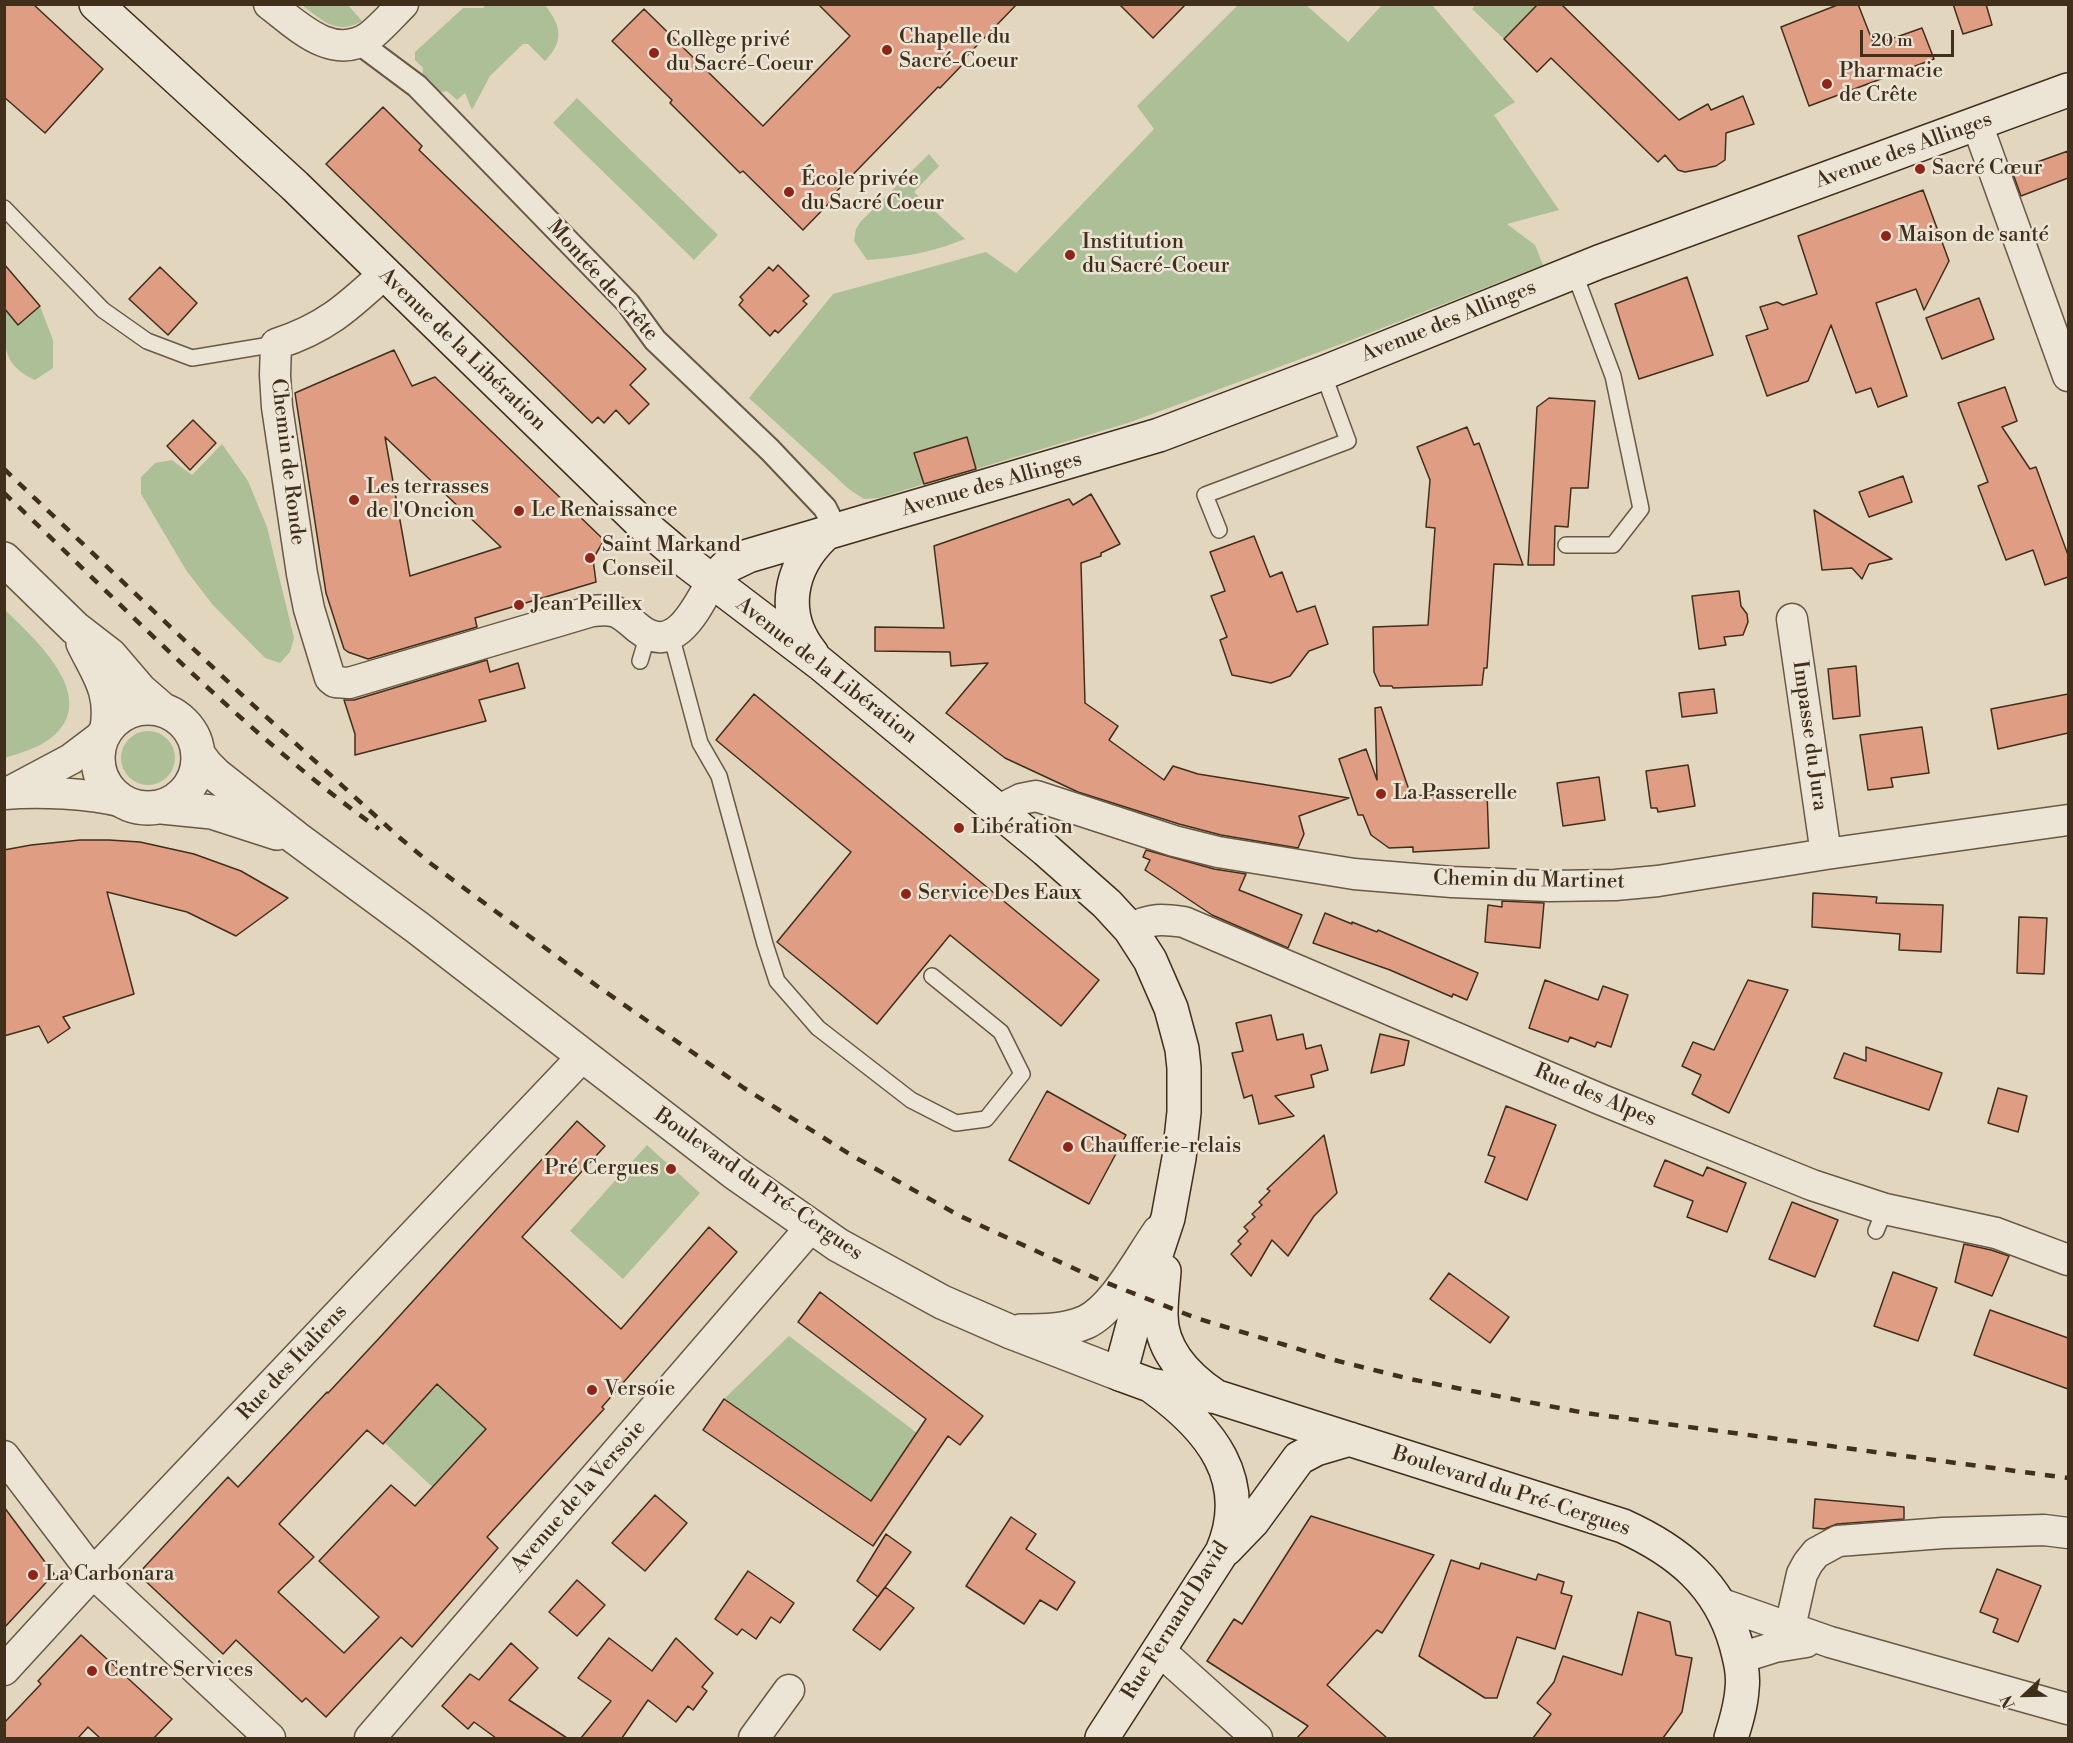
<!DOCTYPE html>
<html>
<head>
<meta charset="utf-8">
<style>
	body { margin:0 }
	#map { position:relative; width:2073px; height:1743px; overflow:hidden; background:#e2d7be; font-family:"Libre Bodoni",serif }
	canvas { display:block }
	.frame { position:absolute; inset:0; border:6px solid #402f1b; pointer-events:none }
	.north { position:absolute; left:1995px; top:1665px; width:60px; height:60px; -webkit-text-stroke:4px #ece5d5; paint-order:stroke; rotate:248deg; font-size:16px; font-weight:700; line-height:24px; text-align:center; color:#402f1b }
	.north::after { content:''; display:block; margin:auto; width:21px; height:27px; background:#402f1b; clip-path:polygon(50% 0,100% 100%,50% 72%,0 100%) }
	.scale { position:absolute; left:1860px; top:30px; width:94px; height:27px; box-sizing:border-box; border:3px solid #402f1b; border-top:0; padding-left:8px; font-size:18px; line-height:21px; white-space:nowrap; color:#402f1b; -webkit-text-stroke:4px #ece5d5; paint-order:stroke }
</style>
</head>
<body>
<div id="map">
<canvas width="2073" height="1743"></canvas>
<div class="frame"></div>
<div class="north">N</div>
<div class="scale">20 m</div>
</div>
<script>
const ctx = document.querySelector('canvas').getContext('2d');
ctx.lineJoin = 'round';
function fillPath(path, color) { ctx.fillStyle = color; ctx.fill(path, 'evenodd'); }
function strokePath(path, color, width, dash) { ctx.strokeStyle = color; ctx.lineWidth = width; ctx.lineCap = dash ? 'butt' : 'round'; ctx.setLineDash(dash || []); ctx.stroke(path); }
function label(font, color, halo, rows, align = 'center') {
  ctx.font = font + ' "Libre Bodoni",serif'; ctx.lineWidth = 5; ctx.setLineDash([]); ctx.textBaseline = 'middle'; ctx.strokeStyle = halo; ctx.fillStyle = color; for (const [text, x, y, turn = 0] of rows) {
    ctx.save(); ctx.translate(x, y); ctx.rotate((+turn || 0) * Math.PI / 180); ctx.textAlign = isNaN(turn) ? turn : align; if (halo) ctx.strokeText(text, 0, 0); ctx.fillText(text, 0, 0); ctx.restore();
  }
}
const green = new Path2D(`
	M 487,4 L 545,5 C 562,27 564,41 545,61 L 528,44 L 523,44 L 490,76 L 472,110 L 465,93 L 457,100 L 447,91 L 437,93 L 422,79 L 423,68 L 415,60 L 415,52 L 463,8 L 483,8 Z
	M 302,5 L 348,5 L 362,21 C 336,36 322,20 302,5 Z
	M 1238,5 L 1306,5 L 1348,42 L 1382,5 L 1432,5 L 1515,102 L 1494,115 L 1559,210 L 1507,224 L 1535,245 L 1543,265 L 1349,341 L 1128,423 L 976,469 L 967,437 L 914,453 L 924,484 L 879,498 L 864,499 L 850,490 L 749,398 L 833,294 L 986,252 L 1016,273 L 1154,129 L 1137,106 Z
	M 1475,5 L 1538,5 L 1504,39 L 1472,9 Z
	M 577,98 L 718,235 L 694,260 L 553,123 Z
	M 929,154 L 939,166 L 914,192 L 965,239 C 930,253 904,257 867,260 L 854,241 L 856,229 L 861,221 Z
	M 40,306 L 53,340 L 53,368 L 35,380 C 0,364 5,344 4,308 L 18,324 Z
	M 222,444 L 248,481 L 267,527 L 294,638 L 290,652 L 280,663 L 265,658 L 212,604 L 186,570 L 141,494 L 141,477 L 155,463 L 172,460 L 192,475 Z
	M 5,610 C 34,638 102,698 51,738 C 38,748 20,753 5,758 Z
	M121 758a27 27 0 1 1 54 0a27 27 0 1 1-54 0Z
	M 647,1145 L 700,1193 L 623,1279 L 570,1231 Z
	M 789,1336 L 917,1433 L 871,1501 L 724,1399 Z
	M 437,1384 L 492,1435 L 479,1436 L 441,1477 L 440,1494 L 385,1443 L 399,1427 L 387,1416 Z`);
const building = new Path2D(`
	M 4,4 L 33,4 L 103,69 L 45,133 L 4,97 Z
	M 818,4 L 1017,4 L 961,62 L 963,64 L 940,88 L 938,87 L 833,195 L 835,197 L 803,230 L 743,171 L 740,173 L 670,103 L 672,100 L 612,41 L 644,9 L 763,126 L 850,36 Z
	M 1119,4 L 1186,4 L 1153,38 Z
	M 1538,4 L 1561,4 L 1679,120 L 1708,104 L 1711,110 L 1743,96 L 1754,124 L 1726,133 L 1725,160 L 1716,166 L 1685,172 L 1678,170 L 1665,155 L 1658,162 L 1551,58 L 1537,72 L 1504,39 Z
	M 1840,4 L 1858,4 L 1874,45 L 1922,28 L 1934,59 L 1809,106 L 1781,27 Z
	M 1953,4 L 1986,4 L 1992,25 L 1963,34 Z
	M 383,107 L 422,146 L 419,150 L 646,369 L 630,385 L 649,404 L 629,424 L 616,410 L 604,423 L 598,417 L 592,423 L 326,164 Z
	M 2068,151 L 2068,178 L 2021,196 L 2012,171 Z
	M 1923,190 L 1949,261 L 1924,310 L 1916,289 L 1876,303 L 1907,396 L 1878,407 L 1871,388 L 1856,393 L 1831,325 L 1808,381 L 1767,396 L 1746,336 L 1768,329 L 1760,307 L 1777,302 L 1783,305 L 1817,294 L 1798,236 Z
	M 4,264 L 40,306 L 18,325 L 4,308 Z
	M 778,265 L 809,296 L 803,301 L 807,304 L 778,333 L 775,330 L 770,336 L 739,305 L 743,300 L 740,297 L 769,267 L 773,271 Z
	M 160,267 L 197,303 L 168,335 L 129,299 Z
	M 1687,277 L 1713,355 L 1639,379 L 1615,304 Z
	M 1979,298 L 1994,339 L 1942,359 L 1926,318 Z
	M 394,350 L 412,386 L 435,377 L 604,540 L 593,559 L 596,582 L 475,618 L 477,627 L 368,659 L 348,652 L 344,649 L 326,593 L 295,393 ZM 385,437 L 501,547 L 410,576 Z
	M 2005,387 L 2017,421 L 2002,427 L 2030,469 L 2036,467 L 2068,555 L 2068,577 L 2045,585 L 2033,550 L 2006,560 L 1978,486 L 1988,482 L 1958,403 Z
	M 1549,398 L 1595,401 L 1588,488 L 1571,488 L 1568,527 L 1555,526 L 1554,565 L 1528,565 L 1537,407 Z
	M 193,420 L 216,443 L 190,470 L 167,446 Z
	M 1467,427 L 1474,445 L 1479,443 L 1523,565 L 1494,564 L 1487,668 L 1484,668 L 1482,685 L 1393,688 L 1392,686 L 1380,686 L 1374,672 L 1373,627 L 1428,625 L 1435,528 L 1426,527 L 1430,480 L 1417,447 Z
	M 967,437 L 976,469 L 924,484 L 914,453 Z
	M 1903,476 L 1912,502 L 1869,517 L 1859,492 Z
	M 1091,494 L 1120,544 L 1101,553 L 1101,556 L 1081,563 L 1085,703 L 1118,726 L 1109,740 L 1164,780 L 1173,766 L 1198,774 L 1349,798 L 1299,816 L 1304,834 L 1298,848 L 1221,835 L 1179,824 L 1078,792 L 1005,758 L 946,713 L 988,663 L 951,666 L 950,652 L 875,651 L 875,627 L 944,628 L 934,546 L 1069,499 L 1073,505 Z
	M 1814,510 L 1892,559 L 1869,564 L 1862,579 L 1852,568 L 1822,570 Z
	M 1254,536 L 1270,577 L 1282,572 L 1297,612 L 1315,606 L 1328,644 L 1309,651 L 1290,676 L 1271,683 L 1232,675 L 1220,640 L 1227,637 L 1211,596 L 1225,591 L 1210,552 Z
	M 1739,591 L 1741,606 L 1747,614 L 1748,622 L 1743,635 L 1724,637 L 1726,645 L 1699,649 L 1692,596 Z
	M 487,660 L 490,672 L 518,663 L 525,688 L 479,700 L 486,721 L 355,755 L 355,734 L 344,700 L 354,700 Z
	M 1856,666 L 1860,716 L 1833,719 L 1828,669 Z
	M 1714,689 L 1717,713 L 1682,717 L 1679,693 Z
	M 754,694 L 1099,980 L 1061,1026 L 950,935 L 877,1024 L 777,942 L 851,852 L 716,740 Z
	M 2068,694 L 2068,733 L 1998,749 L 1991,709 Z
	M 1381,707 L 1411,796 L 1487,792 L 1489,848 L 1413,852 L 1413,847 L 1389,848 L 1371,835 L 1363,815 L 1358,815 L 1339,759 L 1366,749 L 1377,780 L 1375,708 Z
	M 1922,727 L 1929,773 L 1891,778 L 1893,787 L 1868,790 L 1860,735 Z
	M 1688,765 L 1695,806 L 1658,812 L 1657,808 L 1651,808 L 1646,771 Z
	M 1599,777 L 1605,820 L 1563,826 L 1557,783 Z
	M 80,840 L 109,840 L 140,842 L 194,854 L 241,871 L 288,898 L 236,936 L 187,912 L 107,892 L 134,994 L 63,1017 L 70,1028 L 48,1043 L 39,1026 L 4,1036 L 4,850 L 31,845 Z
	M 1146,850 L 1214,869 L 1246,874 L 1239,890 L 1302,915 L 1288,948 L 1212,915 L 1145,870 L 1150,860 L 1143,857 Z
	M 1813,893 L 1877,897 L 1876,903 L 1943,905 L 1941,952 L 1899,950 L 1900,934 L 1812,927 Z
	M 1502,901 L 1544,903 L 1540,948 L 1485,942 L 1488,905 L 1502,907 Z
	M 1325,913 L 1352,924 L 1352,922 L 1377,932 L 1378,930 L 1478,973 L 1467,1000 L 1453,994 L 1452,997 L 1390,970 L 1313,943 Z
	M 2019,917 L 2047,918 L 2044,974 L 2017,973 Z
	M 1545,980 L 1598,1000 L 1603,986 L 1628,995 L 1611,1047 L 1597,1042 L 1595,1047 L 1570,1037 L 1568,1042 L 1529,1028 Z
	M 1748,980 L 1788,990 L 1729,1113 L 1692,1094 L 1701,1075 L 1682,1066 L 1693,1042 L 1714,1050 Z
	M 1271,1015 L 1277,1040 L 1303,1034 L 1306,1049 L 1321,1045 L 1328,1070 L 1311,1075 L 1314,1087 L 1275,1096 L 1294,1116 L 1259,1124 L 1252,1095 L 1244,1098 L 1232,1053 L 1243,1051 L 1236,1023 Z
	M 1380,1034 L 1409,1041 L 1404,1065 L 1371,1073 Z
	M 1866,1047 L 1942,1073 L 1929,1110 L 1834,1078 L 1844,1053 L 1866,1061 Z
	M 1998,1088 L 2027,1096 L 2018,1132 L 1988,1123 Z
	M 1047,1091 L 1126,1135 L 1089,1204 L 1009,1160 Z
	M 1506,1106 L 1556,1125 L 1527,1200 L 1485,1182 L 1495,1157 L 1488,1155 Z
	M 577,1121 L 605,1146 L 522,1237 L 621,1329 L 709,1227 L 737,1252 L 602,1407 L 604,1409 L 487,1537 L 498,1548 L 412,1647 L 401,1637 L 326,1717 L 306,1698 L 302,1702 L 236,1640 L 223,1654 L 138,1574 L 228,1477 L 238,1487 L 327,1392 L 328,1393 L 383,1334 ZM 437,1384 L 486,1429 L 415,1506 L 391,1485 L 319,1561 L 379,1617 L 344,1653 L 278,1592 L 314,1557 L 279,1524 L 367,1430 L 383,1444 Z
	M 1324,1135 L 1337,1193 L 1314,1216 L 1288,1256 L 1272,1240 L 1251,1276 L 1231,1254 L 1241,1244 L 1238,1241 L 1248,1231 L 1244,1227 L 1255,1217 L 1252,1214 L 1262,1205 L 1259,1202 L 1270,1191 L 1267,1189 Z
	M 1665,1160 L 1703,1176 L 1707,1167 L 1746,1183 L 1727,1232 L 1687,1217 L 1693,1201 L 1654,1186 Z
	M 1792,1202 L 1838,1220 L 1815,1277 L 1769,1259 Z
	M 1964,1244 L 1991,1250 L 2009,1256 L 1992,1296 L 1955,1282 Z
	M 1893,1272 L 1937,1288 L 1918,1341 L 1874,1326 Z
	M 1449,1273 L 1509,1317 L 1490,1343 L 1430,1299 Z
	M 820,1292 L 983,1416 L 960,1445 L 948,1436 L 873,1546 L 703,1430 L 724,1399 L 871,1501 L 926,1419 L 798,1322 Z
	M 1990,1310 L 2068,1338 L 2068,1389 L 1974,1355 Z
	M 655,1495 L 687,1523 L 645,1571 L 612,1543 Z
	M 1815,1499 L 1904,1507 L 1904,1519 L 1837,1524 L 1824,1529 L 1813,1528 Z
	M 4,1507 L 54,1574 L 4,1628 Z
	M 1311,1516 L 1434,1555 L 1382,1633 L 1377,1630 L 1327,1685 L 1387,1738 L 1297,1738 L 1308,1726 L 1207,1661 L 1234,1619 L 1242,1624 Z
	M 1011,1517 L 1036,1534 L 1026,1549 L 1075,1582 L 1057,1610 L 1040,1600 L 1024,1624 L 966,1586 Z
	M 886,1534 L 911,1552 L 878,1597 L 857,1581 Z
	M 1451,1560 L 1479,1569 L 1481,1563 L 1536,1580 L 1538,1574 L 1564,1582 L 1561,1593 L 1572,1596 L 1555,1649 L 1517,1637 L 1497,1698 L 1485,1698 L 1419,1656 Z
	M 1997,1569 L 2041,1586 L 2018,1642 L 1993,1632 L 1998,1619 L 1980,1612 Z
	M 748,1571 L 794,1603 L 780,1623 L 771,1617 L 756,1639 L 742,1629 L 737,1635 L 715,1619 Z
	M 577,1580 L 605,1605 L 577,1636 L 549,1612 Z
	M 885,1587 L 914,1608 L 880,1650 L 853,1630 Z
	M 1638,1612 L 1670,1622 L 1676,1655 L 1692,1658 L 1682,1712 L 1663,1738 L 1533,1738 L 1551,1714 L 1537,1703 L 1554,1682 L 1563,1656 L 1622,1675 Z
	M 81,1635 L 172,1719 L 154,1738 L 100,1738 L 88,1727 L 78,1738 L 4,1738 L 4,1723 L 41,1684 L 38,1681 Z
	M 609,1638 L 652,1671 L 676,1638 L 713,1673 L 702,1687 L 707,1691 L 693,1710 L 688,1706 L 676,1722 L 648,1700 L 622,1738 L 581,1738 L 611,1701 L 578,1678 Z
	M 511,1643 L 538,1668 L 509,1700 L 567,1738 L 496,1738 L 474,1722 L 468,1729 L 442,1706 L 470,1674 L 479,1680 Z`);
const service = new Path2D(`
	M 4,208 L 103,310 L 147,341 L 192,358 L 276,344
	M 1219,530 L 1205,495 L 1348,441 L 1323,373
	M 1566,545 L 1613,545 L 1641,509 L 1613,376 L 1574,272
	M 671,635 L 700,743 L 719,776 L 765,944 L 777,981 L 818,1028 L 911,1100 L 956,1123 L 986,1119 L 1022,1074 L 1001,1032 L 932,976
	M 640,661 L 648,634
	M 1876,1231 L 1885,1209`);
const pedestrian = new Path2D(`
	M 358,42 L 417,86 L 628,303 L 655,340 L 770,450 L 825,508 L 836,530`);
const minor = new Path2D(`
	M 269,4 C 297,25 332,62 369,37 C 381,28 392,15 403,4
	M 1977,124 L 2068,376
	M 384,274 C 347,308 324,329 276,344 L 275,375 L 277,407 L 302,574 L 309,609 L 330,678 L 335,682 L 349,683 L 592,611 C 618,608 620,613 638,628 C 675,658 697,607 712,581
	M 1792,619 L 1826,854
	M 9,792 L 71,759 L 104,734
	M 4,794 C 38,791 90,793 123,802
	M 999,810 L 1021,799 L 1036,796 L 1174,841 L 1218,852 L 1354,874 L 1452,882 L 1549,886 L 1615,885 L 1658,881 L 1826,854 L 2068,820
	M 1130,929 C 1151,918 1162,919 1184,922 L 1602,1100 L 1812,1185 L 1885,1209 L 1996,1233 L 2068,1260
	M 4,1456 L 93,1573 L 270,1738
	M 1719,1603 L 1830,1642 L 2068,1709
	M 1786,1645 L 1802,1574 L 1808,1563 L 1816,1553 L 1838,1541 L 1943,1533 L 2044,1530 L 2068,1533
	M 1159,1650 L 1257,1738
	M 1740,1658 L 1775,1647 L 1806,1642
	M 4,1670 L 93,1573 L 583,1056
	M 370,1738 L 811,1227
	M 754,1738 L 789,1690`);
const tertiary = new Path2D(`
	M 4,559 L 75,628 L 110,655 L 140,690 L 163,710
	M 83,643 C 98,674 113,691 107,728
	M98 758a50 50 0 1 1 100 0a50 50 0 1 1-100 0Z
	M 198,754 L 206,765 L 216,775 L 296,838 L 418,928 L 735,1173 L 838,1245 L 942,1302 L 1011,1332 L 1120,1374
	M 162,807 L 212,812 L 277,833
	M 1021,1331 C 1043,1331 1066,1331 1086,1322 C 1115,1308 1140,1259 1159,1232`);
const secondary = new Path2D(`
	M 96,4 L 295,186 L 641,523 L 687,562 L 821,664 L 1046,850 L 1107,904 L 1130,929 L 1150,960 L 1171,1008 L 1182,1049 L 1184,1068 L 1184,1112 L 1179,1158 L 1168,1218 L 1135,1318 L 1120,1374 L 1150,1385 L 1217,1397 L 1623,1526 C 1678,1551 1719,1584 1736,1644 C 1740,1659 1744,1674 1742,1689 C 1741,1706 1736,1722 1731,1738
	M 712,581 L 727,566 L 748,556 L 1159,435 L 1323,373 L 1599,262 L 2068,90
	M 812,654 C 780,615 789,568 824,535
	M 1164,1271 C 1163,1285 1161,1299 1161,1313 C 1160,1350 1187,1377 1215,1396
	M 1226,1549 L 1253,1521 L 1299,1458 L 1316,1449 L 1350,1439
	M 1102,1738 L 1222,1552 C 1253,1480 1210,1428 1153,1387`);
const rail = new Path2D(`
	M 4,469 L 241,694 L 400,838 L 430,863 L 597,986 L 744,1088 L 851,1155 L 960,1216 L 1097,1279 L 1196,1318 L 1338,1361 L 1410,1379 L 1585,1413 L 2068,1478
	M 4,493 C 126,608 243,732 379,829`);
const markers = [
	[887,50,6,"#8f2418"],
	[654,53,6,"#8f2418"],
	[1827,84,6,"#8f2418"],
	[1920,169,6,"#8f2418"],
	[789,192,6,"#8f2418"],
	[1886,236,6,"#8f2418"],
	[1070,255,6,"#8f2418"],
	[354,500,6,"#8f2418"],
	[519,511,6,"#8f2418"],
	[590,558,6,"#8f2418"],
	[519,605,6,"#8f2418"],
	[1381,794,6,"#8f2418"],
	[959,828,6,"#8f2418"],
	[906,894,6,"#8f2418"],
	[1068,1147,6,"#8f2418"],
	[671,1169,6,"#8f2418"],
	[592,1390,6,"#8f2418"],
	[33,1575,6,"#8f2418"],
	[92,1671,6,"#8f2418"]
];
const poiNames = [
	["Chapelle du",899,38],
	["Sacré-Coeur",899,62],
	["Collège privé",666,41],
	["du Sacré-Coeur",666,65],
	["Pharmacie",1839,72],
	["de Crête",1839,96],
	["Sacré Cœur",1932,169],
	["École privée",801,180],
	["du Sacré Coeur",801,204],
	["Maison de santé",1898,236],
	["Institution",1082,243],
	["du Sacré-Coeur",1082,267],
	["Les terrasses",366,488],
	["de l'Oncion",366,512],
	["Le Renaissance",531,511],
	["Saint Markand",602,546],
	["Conseil",602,570],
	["Jean Peillex",531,605],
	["La Passerelle",1393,794],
	["Libération",971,828],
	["Service Des Eaux",918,894],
	["Chaufferie-relais",1080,1147],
	["Pré Cergues",659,1169,"right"],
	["Versoie",604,1390],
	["La Carbonara",45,1575],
	["Centre Services",104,1671]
];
const streetNames = [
	["Avenue des Allinges",1904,151,-20],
	["Montée de Crête",602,281,48],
	["Avenue des Allinges",1449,322,-22],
	["Avenue de la Libération",462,350,44],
	["Chemin de Ronde",287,462,83],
	["Avenue des Allinges",992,485,-16],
	["Avenue de la Libération",826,671,38],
	["Impasse du Jura",1809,736,82],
	["Chemin du Martinet",1529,881,1],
	["Rue des Alpes",1595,1096,23],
	["Boulevard du Pré-Cergues",758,1185,35],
	["Rue des Italiens",293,1363,-47],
	["Boulevard du Pré-Cergues",1511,1492,18],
	["Avenue de la Versoie",579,1497,-49],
	["Rue Fernand David",1176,1621,-58]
];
fillPath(green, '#adbf96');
fillPath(building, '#df9d83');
strokePath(building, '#402f1b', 1.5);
strokePath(service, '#685944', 18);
strokePath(pedestrian, '#685944', 26);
strokePath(minor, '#685944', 33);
strokePath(tertiary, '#685944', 36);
strokePath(secondary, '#402f1b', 36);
strokePath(service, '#ece5d5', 15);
strokePath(pedestrian, '#ece5d5', 22);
strokePath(minor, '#ece5d5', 30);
strokePath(tertiary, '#ece5d5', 33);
strokePath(secondary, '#ece5d5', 33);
strokePath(rail, '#402f1b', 4.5, [10, 10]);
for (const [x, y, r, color] of markers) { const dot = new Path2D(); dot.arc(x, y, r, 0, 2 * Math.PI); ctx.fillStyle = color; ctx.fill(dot); strokePath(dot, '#ece5d5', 2); }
label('21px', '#402f1b', '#ece5d5', poiNames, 'left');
label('21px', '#402f1b', '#ece5d5', streetNames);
</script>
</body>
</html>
